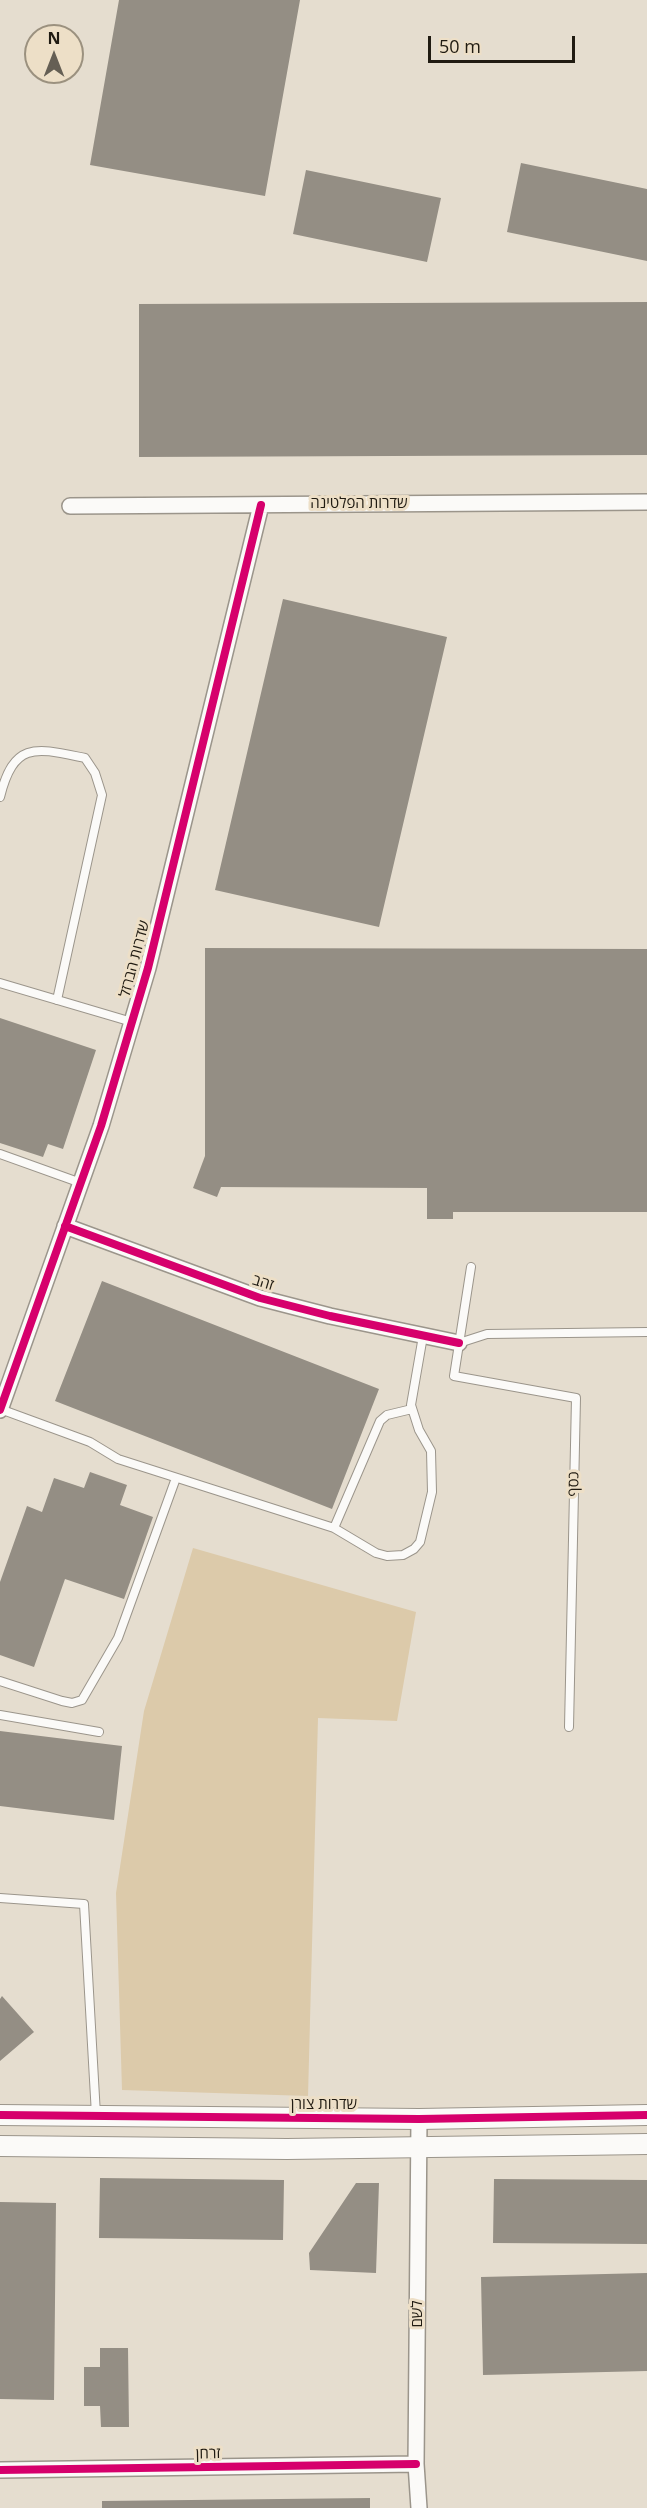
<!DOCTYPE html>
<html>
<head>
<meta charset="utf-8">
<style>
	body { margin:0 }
	#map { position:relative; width:647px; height:2508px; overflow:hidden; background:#e5ddcf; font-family:"Open Sans",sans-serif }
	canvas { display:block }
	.north { position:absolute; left:24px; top:24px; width:60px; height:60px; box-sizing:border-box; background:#eddfc7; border:2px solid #9b917f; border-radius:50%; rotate:0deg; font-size:16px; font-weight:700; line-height:24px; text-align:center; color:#201b12 }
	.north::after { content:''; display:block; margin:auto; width:21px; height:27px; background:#655f54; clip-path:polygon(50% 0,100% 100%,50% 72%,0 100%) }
	.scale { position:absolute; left:428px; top:36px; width:147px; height:27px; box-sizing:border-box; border:3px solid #201b12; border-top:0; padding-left:8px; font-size:18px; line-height:21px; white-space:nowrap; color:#201b12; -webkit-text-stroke:4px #eddfc7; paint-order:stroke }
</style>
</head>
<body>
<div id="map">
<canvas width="647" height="2508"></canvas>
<div class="north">N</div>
<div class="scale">50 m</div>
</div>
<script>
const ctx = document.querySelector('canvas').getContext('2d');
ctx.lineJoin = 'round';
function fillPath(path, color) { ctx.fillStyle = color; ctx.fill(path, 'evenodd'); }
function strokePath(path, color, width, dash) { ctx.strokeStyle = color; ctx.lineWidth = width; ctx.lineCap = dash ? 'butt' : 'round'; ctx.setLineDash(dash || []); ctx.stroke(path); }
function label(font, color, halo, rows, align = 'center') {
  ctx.font = font + ' "Open Sans","Noto Sans Hebrew",sans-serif'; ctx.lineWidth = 6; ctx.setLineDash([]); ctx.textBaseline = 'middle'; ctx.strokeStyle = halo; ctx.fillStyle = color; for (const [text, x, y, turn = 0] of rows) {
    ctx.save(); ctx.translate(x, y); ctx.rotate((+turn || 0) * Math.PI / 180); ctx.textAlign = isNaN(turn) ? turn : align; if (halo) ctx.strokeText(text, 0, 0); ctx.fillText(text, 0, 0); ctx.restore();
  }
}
const green = new Path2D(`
	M 193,1548 L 416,1612 L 397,1721 L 318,1718 L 308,2096 L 122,2090 L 116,1893 L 144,1711 Z`);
const building = new Path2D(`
	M 119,0 L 300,0 L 265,196 L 90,165 Z
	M 521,163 L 647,189 L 647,261 L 507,232 Z
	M 306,170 L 441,198 L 427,262 L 293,234 Z
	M 647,302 L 647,455 L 139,457 L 139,304 Z
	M 283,599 L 447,637 L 379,927 L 215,890 Z
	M 205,948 L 647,949 L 647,1212 L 453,1212 L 453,1219 L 427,1219 L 427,1188 L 221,1187 L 217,1197 L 193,1188 L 205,1156 Z
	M 0,1018 L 96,1050 L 63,1149 L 48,1144 L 43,1157 L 0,1143 Z
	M 102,1281 L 379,1389 L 332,1509 L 55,1401 Z
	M 90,1472 L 127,1485 L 120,1505 L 153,1517 L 124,1599 L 65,1579 L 34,1667 L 0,1655 L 0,1582 L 27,1506 L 42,1512 L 54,1478 L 84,1488 Z
	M 0,1731 L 122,1746 L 114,1820 L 0,1806 Z
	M 2,1996 L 34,2032 L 0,2061 L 0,1999 Z
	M 100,2178 L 284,2180 L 283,2240 L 99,2238 Z
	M 494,2179 L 647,2180 L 647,2244 L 493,2243 Z
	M 356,2183 L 379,2183 L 376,2273 L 310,2270 L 309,2253 Z
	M 0,2202 L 56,2203 L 54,2400 L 0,2399 Z
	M 647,2273 L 647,2371 L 483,2375 L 481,2277 Z
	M 100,2348 L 128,2348 L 129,2427 L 101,2427 L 100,2406 L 84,2406 L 84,2367 L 100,2367 Z
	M 370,2498 L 370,2508 L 102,2508 L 102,2501 Z`);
const service = new Path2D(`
	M 0,797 C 14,740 37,748 85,758 L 95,773 L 102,795 L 57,1000
	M 0,983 L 132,1022
	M 0,1154 L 81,1183
	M 471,1267 L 454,1376 L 576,1398 L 569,1727
	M 459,1343 L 487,1334 L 647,1332
	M 0,1409 L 90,1442 L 118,1459 L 334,1528 L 376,1553 L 387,1556 L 403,1555 L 414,1549 L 420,1542 L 432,1492 L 431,1451 L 419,1430 L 411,1405 L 423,1336
	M 334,1528 L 380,1421 L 387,1415 L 412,1409
	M 0,1681 L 62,1701 L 72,1703 L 82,1700 L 118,1638 L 176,1478
	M 0,1715 L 99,1732
	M 0,1898 L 84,1904 L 96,2115`);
const minor = new Path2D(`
	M 70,506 L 647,502
	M 65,1226 L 260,1298 L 330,1316 L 459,1343
	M 0,1410 L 101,1126 L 148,968 L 261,505
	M 0,2470 L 416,2464
	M 419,2508 L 416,2464 L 419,2119`);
const tertiary = new Path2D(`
	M 0,2115 L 419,2119 L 647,2115
	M 0,2146 L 287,2149 L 647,2144`);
const cycleway = new Path2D(`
	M 65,1226 L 260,1298 L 330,1316 L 459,1343
	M 0,1410 L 101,1126 L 148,968 L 261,505
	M 0,2115 L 419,2119 L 647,2115
	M 0,2470 L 416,2464`);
const streetNames = [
	["שדרות הפלטינה",359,504],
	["שדרות הברזל",135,959,-75],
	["זהב",263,1283,17],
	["כסף",574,1484,-89],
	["שדרות צורן",324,2105],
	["לשם",418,2314,-90],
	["זרחן",208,2454,-1]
];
fillPath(green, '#dccaaa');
fillPath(building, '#948e84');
strokePath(service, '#9b958b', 10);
strokePath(minor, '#9b958b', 18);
strokePath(tertiary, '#9b958b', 22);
strokePath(service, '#fbfaf8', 8);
strokePath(minor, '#fbfaf8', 15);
strokePath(tertiary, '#fbfaf8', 20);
strokePath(cycleway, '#d6006c', 8);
label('15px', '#201b12', '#eddfc7', streetNames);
</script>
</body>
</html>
